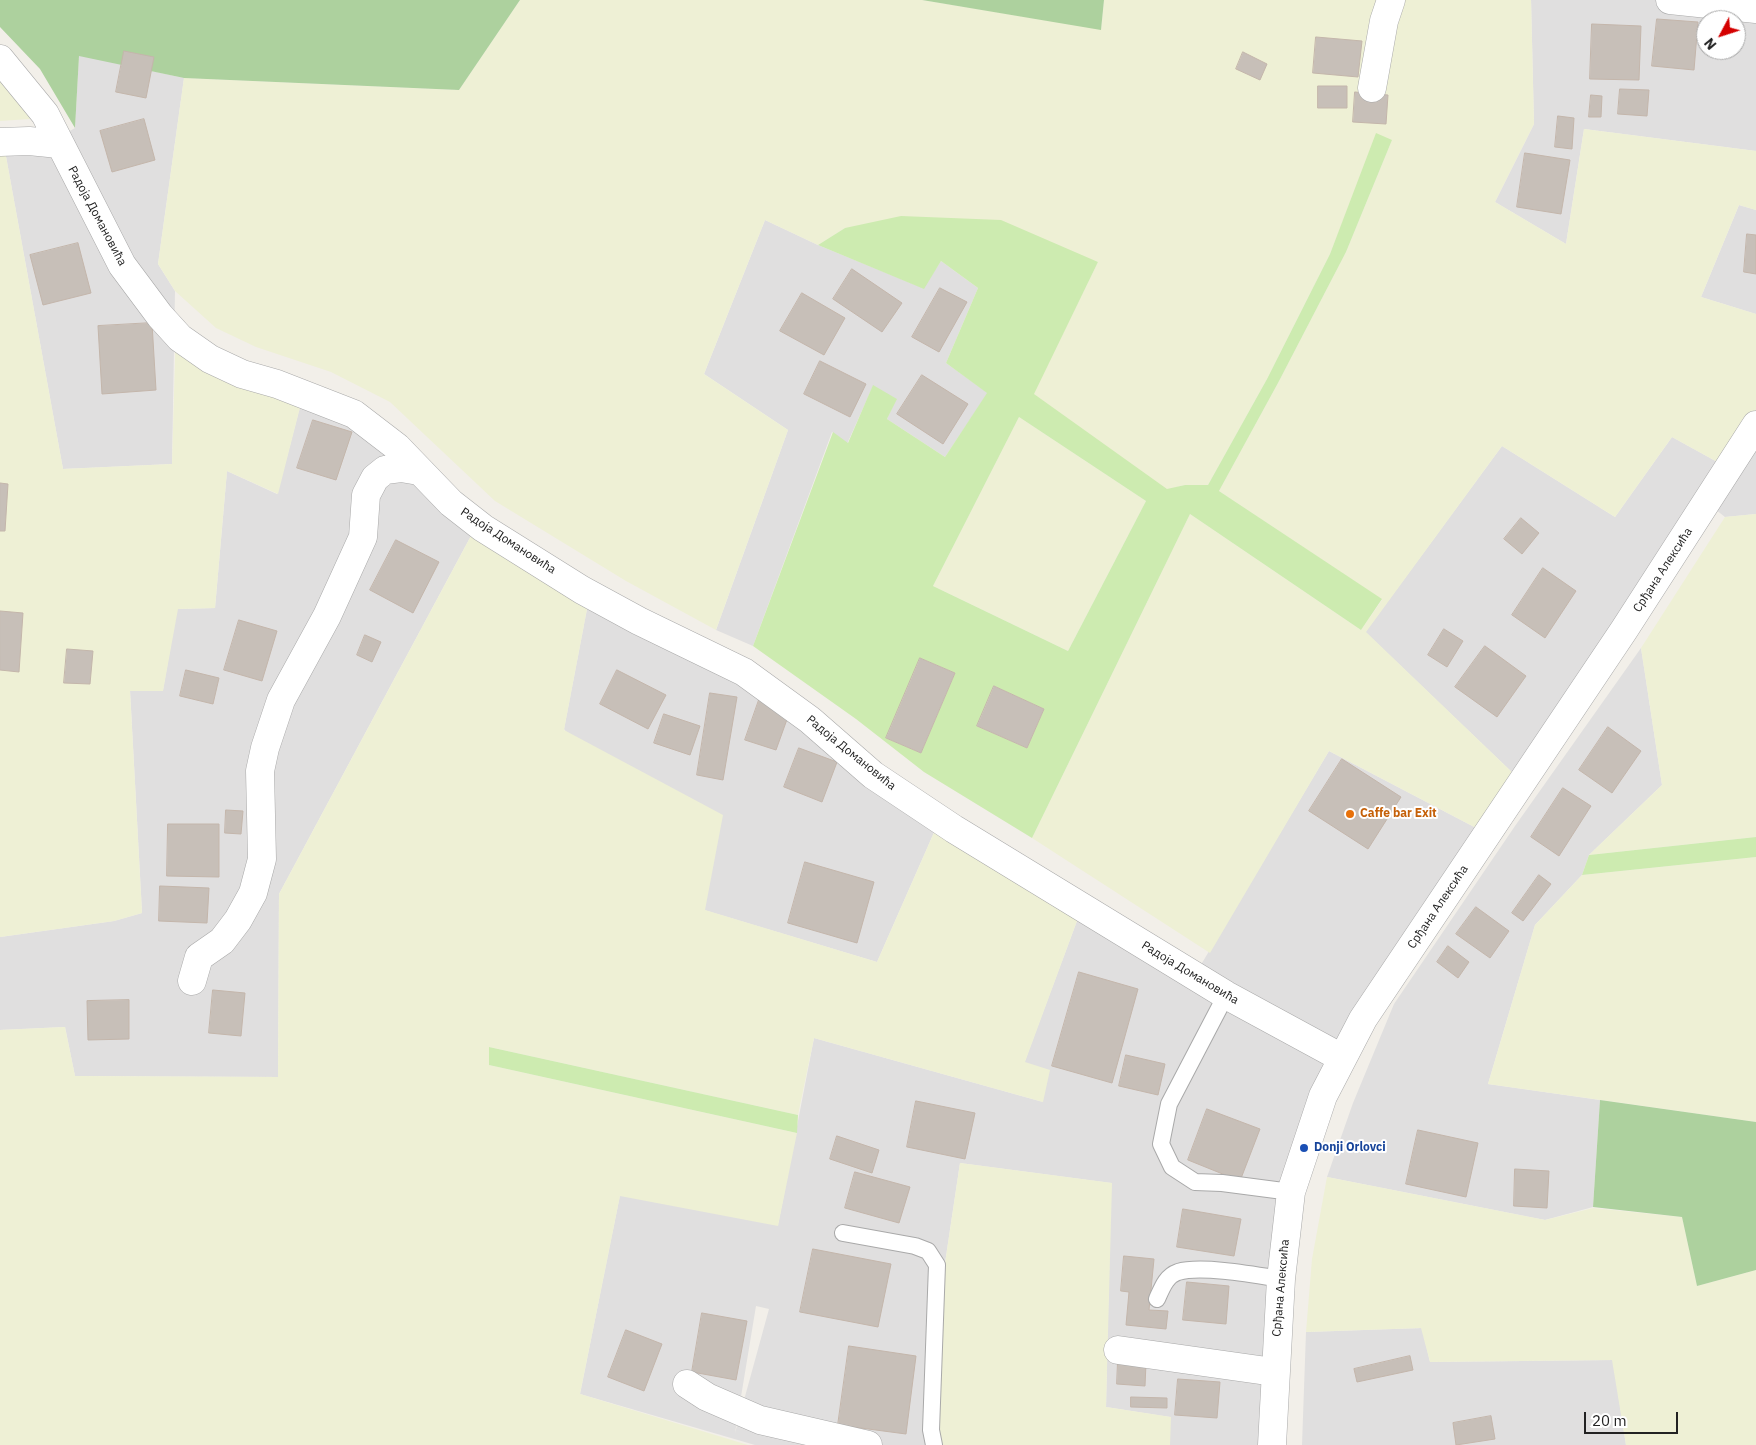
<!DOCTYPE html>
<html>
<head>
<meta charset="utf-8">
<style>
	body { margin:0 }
	#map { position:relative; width:1756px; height:1445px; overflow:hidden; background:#f2efe9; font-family:"IBM Plex Sans",sans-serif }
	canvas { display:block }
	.north { position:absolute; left:1696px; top:10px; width:50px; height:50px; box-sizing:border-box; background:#fff; border:1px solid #a7a7a7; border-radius:50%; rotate:230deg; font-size:14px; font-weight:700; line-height:20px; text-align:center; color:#222 }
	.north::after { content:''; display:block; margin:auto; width:18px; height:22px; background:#d40000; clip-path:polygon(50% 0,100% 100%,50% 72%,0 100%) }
	.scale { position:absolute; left:1584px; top:1412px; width:94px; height:22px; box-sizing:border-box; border:2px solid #222; border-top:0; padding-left:6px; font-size:15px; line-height:18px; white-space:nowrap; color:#222; -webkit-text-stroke:4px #fff; paint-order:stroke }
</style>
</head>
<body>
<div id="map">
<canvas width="1756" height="1445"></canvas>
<div class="north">N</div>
<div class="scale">20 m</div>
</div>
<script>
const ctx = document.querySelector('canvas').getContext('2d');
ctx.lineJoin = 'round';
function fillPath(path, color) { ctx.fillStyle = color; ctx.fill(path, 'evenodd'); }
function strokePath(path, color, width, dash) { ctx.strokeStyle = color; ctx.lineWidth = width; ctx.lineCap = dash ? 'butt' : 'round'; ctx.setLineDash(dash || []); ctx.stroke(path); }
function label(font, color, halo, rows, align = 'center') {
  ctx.font = font + ' "IBM Plex Sans",sans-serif'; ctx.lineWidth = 4; ctx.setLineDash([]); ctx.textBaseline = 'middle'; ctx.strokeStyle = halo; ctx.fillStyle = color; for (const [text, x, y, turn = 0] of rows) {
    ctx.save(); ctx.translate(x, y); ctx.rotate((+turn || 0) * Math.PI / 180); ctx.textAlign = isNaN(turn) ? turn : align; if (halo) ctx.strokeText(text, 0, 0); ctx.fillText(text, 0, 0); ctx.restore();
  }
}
const residential = new Path2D(`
	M 1531,0 L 1756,0 L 1756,151 L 1584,129 L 1566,244 L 1495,202 L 1534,124 ZM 1706,20 L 1736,20 L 1736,50 L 1706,50 Z
	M 79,55 L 184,78 L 158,264 L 175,291 L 172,464 L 63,469 L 3,140 L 50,142 L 75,128 Z
	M 1739,205 L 1756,210 L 1756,314 L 1701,297 Z
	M 765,220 L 818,245 L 923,288 L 941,261 L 978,288 L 946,363 L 988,393 L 945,457 L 887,419 L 896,399 L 873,386 L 847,444 L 832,432 L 753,646 L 716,630 L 788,430 L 704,374 Z
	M 305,388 L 480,519 L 279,894 L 278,1077 L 75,1076 L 65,1027 L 0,1030 L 0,937 L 114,921 L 142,913 L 130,690 L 163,690 L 177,609 L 215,608 L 227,471 L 277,494 Z
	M 1756,409 L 1756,514 L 1725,517 L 1706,502 L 1516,776 L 1365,632 L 1502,446 L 1615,517 L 1672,437 L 1721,464 Z
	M 591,588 L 943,812 L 877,962 L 704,910 L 564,729 Z
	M 1641,648 L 1662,785 L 1589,855 L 1582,875 L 1535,925 L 1488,1084 L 1600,1100 L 1593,1207 L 1545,1220 L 1327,1177 L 1353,1103 L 1394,1004 L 1515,826 Z
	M 1329,751 L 1480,830 L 1314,1094 L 1267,1445 L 1170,1445 L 1170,1417 L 1106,1407 L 1111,1183 L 960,1163 L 932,1350 L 926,1445 L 755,1445 L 580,1394 L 620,1195 L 778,1225 L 814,1038 L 1043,1102 L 1024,1063 L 1084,902 L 1196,973 ZM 756,1306 L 769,1309 L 735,1433 Z
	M 1422,1328 L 1430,1362 L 1613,1360 L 1626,1445 L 1302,1445 L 1306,1332 Z`);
const farmland = new Path2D(`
	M 520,0 L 922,0 L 1101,29 L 1104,0 L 1531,0 L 1534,124 L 1495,202 L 1566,244 L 1584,129 L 1756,151 L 1756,210 L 1739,205 L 1701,297 L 1756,314 L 1756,409 L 1721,464 L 1672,437 L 1615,517 L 1502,446 L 1366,632 L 1516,776 L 1480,830 L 1329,751 L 1210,953 L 1032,838 L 1190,514 L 1361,630 L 1382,600 L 1219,491 L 1278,383 L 1346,252 L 1392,140 L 1349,206 L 1330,254 L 1267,379 L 1208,485 L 1185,485 L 1167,490 L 1033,394 L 1098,262 L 845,228 L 818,245 L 765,220 L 704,374 L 788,430 L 716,630 L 626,581 L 495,501 L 390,402 L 331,372 L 256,347 L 216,328 L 175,291 L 158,264 L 184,78 L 459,90 Z
	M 0,53 L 45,118 L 0,121 Z
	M 0,140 L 3,140 L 63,469 L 172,464 L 176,325 L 203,350 L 305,388 L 278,494 L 227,471 L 215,608 L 178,609 L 163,691 L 130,691 L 142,913 L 114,921 L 0,937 Z
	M 1019,417 L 1146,501 L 1068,651 L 933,586 Z
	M 1756,514 L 1756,837 L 1589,855 L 1662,785 L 1641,648 L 1725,517 Z
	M 480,519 L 591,588 L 564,730 L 723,815 L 705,910 L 877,962 L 943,812 L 1084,902 L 1025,1062 L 1050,1070 L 1043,1102 L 814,1038 L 798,1115 L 489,1047 L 489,1065 L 797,1133 L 778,1226 L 620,1196 L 580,1394 L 748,1445 L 0,1445 L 0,1030 L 65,1027 L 75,1076 L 278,1077 L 279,894 Z
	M 1756,857 L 1756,1122 L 1488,1084 L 1535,925 L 1582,875 Z
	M 960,1163 L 1112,1183 L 1106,1407 L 1171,1417 L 1170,1445 L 926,1445 L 932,1350 Z
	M 1327,1177 L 1545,1220 L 1593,1208 L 1682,1217 L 1697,1286 L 1756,1270 L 1756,1445 L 1626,1445 L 1612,1360 L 1430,1362 L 1421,1328 L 1306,1332 L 1312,1259 Z`);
const grass = new Path2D(`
	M 1376,133 L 1392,140 L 1346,252 L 1278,383 L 1219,491 L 1382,599 L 1361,630 L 1190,514 L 1032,838 L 924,772 L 856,719 L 753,646 L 833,432 L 848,443 L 873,385 L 897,399 L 887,419 L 945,457 L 987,393 L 946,363 L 978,288 L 941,261 L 924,289 L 818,245 L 845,228 L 901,216 L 1001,220 L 1098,262 L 1034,394 L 1167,489 L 1185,485 L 1208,485 L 1267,379 L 1330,254 ZM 1019,417 L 1146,501 L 1068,651 L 933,586 ZM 920,658 L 955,673 L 921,753 L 886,738 ZM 994,686 L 1044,709 L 1027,748 L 977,726 Z
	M 1756,837 L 1756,857 L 1582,875 L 1589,855 Z
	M 489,1047 L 798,1115 L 797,1133 L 489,1065 Z`);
const forest = new Path2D(`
	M 0,0 L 520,0 L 459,90 L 184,78 L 79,56 L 75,128 L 40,69 L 0,27 Z
	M 922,0 L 1104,0 L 1101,30 Z
	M 1600,1100 L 1756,1122 L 1756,1270 L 1697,1286 L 1682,1217 L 1593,1207 Z`);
const building = new Path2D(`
	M 1657,19 L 1698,22 L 1694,70 L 1652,66 Z
	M 1592,24 L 1641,26 L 1639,80 L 1590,79 Z
	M 1316,37 L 1362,41 L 1358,77 L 1313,73 Z
	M 124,51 L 154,57 L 146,98 L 116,92 Z
	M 1243,52 L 1267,64 L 1260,80 L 1236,69 Z
	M 1318,86 L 1347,86 L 1347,108 L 1318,108 Z
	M 1620,89 L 1649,90 L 1647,116 L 1618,114 Z
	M 1355,92 L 1388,95 L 1386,124 L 1353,122 Z
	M 1591,95 L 1602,96 L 1601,117 L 1589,117 Z
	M 1558,116 L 1574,118 L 1572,149 L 1555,147 Z
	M 144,119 L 155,160 L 112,172 L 100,131 Z
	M 1525,153 L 1570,160 L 1561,214 L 1517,207 Z
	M 1747,234 L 1756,235 L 1756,274 L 1744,272 Z
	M 78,243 L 91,293 L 43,305 L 30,255 Z
	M 852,269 L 902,303 L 882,332 L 833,299 Z
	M 940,288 L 967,302 L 939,352 L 912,337 Z
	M 802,293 L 845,318 L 824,355 L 780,331 Z
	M 152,323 L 156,390 L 102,394 L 98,326 Z
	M 820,361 L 866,384 L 850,417 L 804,394 Z
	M 922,375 L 968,404 L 943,444 L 897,414 Z
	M 313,420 L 352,432 L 336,480 L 297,468 Z
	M 0,483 L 8,484 L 5,531 L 0,531 Z
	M 1521,518 L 1539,533 L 1522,554 L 1504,539 Z
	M 396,540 L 439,562 L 413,613 L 370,590 Z
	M 1543,568 L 1576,591 L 1545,638 L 1512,615 Z
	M 0,611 L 23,613 L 19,672 L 0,670 Z
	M 239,620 L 277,631 L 262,681 L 224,670 Z
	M 1444,629 L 1463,641 L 1447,667 L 1428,655 Z
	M 365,635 L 381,642 L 372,662 L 357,655 Z
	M 1485,646 L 1526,676 L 1497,717 L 1455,687 Z
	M 67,649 L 93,651 L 90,684 L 64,683 Z
	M 920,658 L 955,673 L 921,753 L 886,738 Z
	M 186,670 L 219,678 L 213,704 L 180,696 Z
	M 617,670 L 666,695 L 648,729 L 600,704 Z
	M 994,686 L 1044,709 L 1027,748 L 977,726 Z
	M 710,693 L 737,697 L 723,780 L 697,775 Z
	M 759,700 L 790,711 L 776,750 L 745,740 Z
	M 664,714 L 700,726 L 690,755 L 654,743 Z
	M 1608,727 L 1641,751 L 1612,793 L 1579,770 Z
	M 799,748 L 837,762 L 822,802 L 784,787 Z
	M 1342,759 L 1401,797 L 1368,849 L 1309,811 Z
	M 1563,788 L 1591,806 L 1559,856 L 1531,837 Z
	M 226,810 L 243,811 L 241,834 L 225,833 Z
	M 168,824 L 219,824 L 219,877 L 167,876 Z
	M 805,862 L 874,882 L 857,943 L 788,923 Z
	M 1539,875 L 1551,884 L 1523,921 L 1512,913 Z
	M 160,886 L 209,888 L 207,923 L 159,921 Z
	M 1476,907 L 1509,931 L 1490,958 L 1456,934 Z
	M 1448,946 L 1469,962 L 1458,978 L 1437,962 Z
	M 1079,972 L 1138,989 L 1112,1083 L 1052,1066 Z
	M 213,990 L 245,993 L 241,1036 L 209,1033 Z
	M 129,1000 L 129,1039 L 88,1040 L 87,1001 Z
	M 1126,1055 L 1165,1064 L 1158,1095 L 1119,1086 Z
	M 916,1101 L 975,1113 L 965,1159 L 907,1147 Z
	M 1207,1109 L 1260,1129 L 1240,1181 L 1188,1160 Z
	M 1418,1130 L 1478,1143 L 1466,1197 L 1406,1184 Z
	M 837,1136 L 879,1150 L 872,1173 L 830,1159 Z
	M 1515,1169 L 1549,1171 L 1547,1208 L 1514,1206 Z
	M 855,1172 L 910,1187 L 899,1223 L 845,1208 Z
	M 1183,1209 L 1241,1219 L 1234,1256 L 1177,1247 Z
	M 813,1249 L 891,1264 L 878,1327 L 800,1312 Z
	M 1124,1256 L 1154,1259 L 1149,1310 L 1168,1311 L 1166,1329 L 1126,1325 L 1129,1292 L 1121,1291 Z
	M 1187,1282 L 1229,1286 L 1226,1324 L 1183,1320 Z
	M 702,1313 L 747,1321 L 736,1380 L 692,1372 Z
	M 626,1330 L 662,1344 L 644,1391 L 608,1377 Z
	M 849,1346 L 916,1356 L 906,1434 L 838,1425 Z
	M 1410,1356 L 1413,1370 L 1357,1382 L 1354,1369 Z
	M 1118,1361 L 1146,1363 L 1145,1386 L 1117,1384 Z
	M 1178,1379 L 1220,1382 L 1217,1418 L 1175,1415 Z
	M 1131,1397 L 1167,1398 L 1167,1408 L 1131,1407 Z
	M 1491,1416 L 1495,1439 L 1456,1445 L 1453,1423 Z`);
const service = new Path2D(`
	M 1226,995 L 1169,1104 L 1161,1144 L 1172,1167 L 1195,1182 L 1222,1183 L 1291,1192
	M 843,1233 L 915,1246 L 928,1251 L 937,1265 L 931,1430 L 934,1445
	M 1157,1299 C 1162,1288 1166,1276 1178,1272 C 1201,1265 1256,1275 1281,1279`);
const minor = new Path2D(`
	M 1670,0 L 1756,9
	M 0,59 L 45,114 L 122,265 L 160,316 L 180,338 L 210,359 L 242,374 L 277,384 L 354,414 L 397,447 L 451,503 L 483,528 L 582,590 L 639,621 L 744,672 L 810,720 L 873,775 L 954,829 L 1226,995 L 1342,1058
	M 1372,88 L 1384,21 L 1391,0
	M 0,142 L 29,141 L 59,144
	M 192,981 L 199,957 L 222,941 L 238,920 L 253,893 L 262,859 L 260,771 L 265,748 L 281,700 L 327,616 L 363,537 L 366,495 L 375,478 L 385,470 L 401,468 L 419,471
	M 1118,1350 L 1274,1372
	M 687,1384 L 707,1397 L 760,1420 L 868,1445`);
const tertiary = new Path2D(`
	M 1272,1445 L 1281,1279 L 1291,1192 L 1323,1096 L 1363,1019 L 1624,630 L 1756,425`);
const markers = [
	[1350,814,5,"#e8710a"],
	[1304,1148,5,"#1a4fb4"]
];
const streetNames = [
	["Радоја Домановића",97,216,62],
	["Радоја Домановића",508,541,33],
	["Срђана Алексића",1663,570,-57],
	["Радоја Домановића",851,753,39],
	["Срђана Алексића",1438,907,-56],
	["Радоја Домановића",1190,973,31],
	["Срђана Алексића",1281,1288,-85]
];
const foodNames = [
	["Caffe bar Exit",1360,814]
];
const transitNames = [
	["Donji Orlovci",1314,1148]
];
fillPath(residential, '#e0dfdf');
fillPath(farmland, '#eef0d5');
fillPath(grass, '#cdebb0');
fillPath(forest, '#add19e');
fillPath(building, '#c7bfb8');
strokePath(building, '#c4b6ab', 1);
strokePath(service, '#a9a9a9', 18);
strokePath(minor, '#a9a9a9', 29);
strokePath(tertiary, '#a9a9a9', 29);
strokePath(service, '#fff', 16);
strokePath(minor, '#fff', 28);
strokePath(tertiary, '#fff', 28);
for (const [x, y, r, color] of markers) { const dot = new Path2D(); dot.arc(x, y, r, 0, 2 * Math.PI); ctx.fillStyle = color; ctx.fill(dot); strokePath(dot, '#fff', 2); }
label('12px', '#222', '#fff', streetNames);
label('bold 12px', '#c56008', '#fff', foodNames, 'left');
label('bold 12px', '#164399', '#fff', transitNames, 'left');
</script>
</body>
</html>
